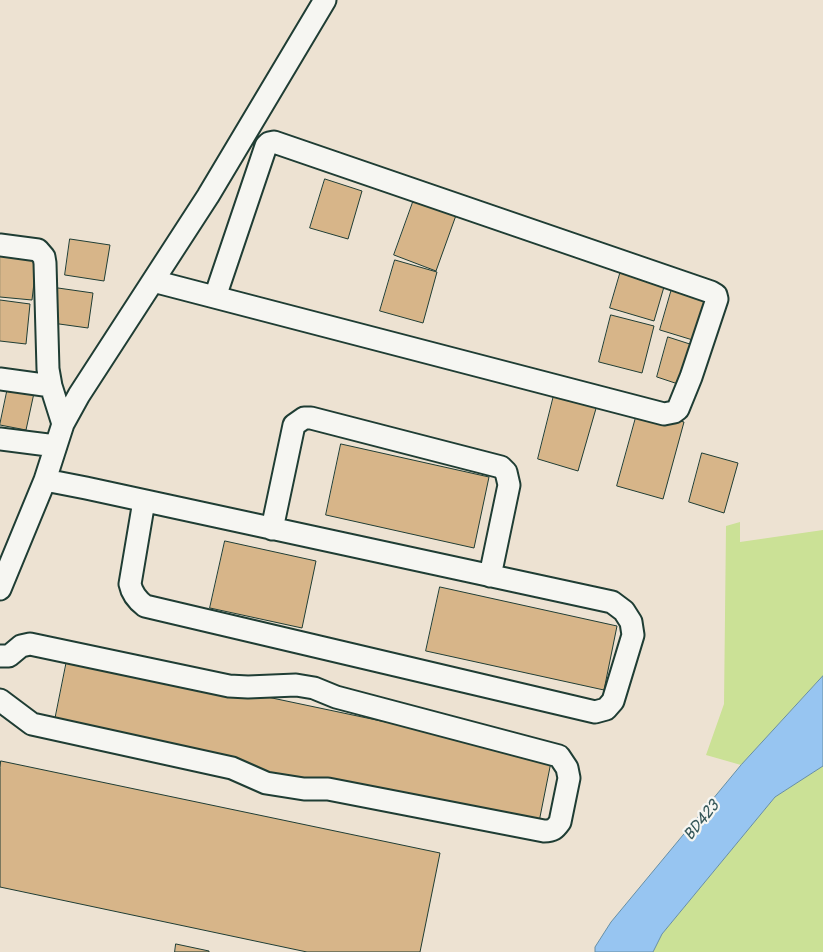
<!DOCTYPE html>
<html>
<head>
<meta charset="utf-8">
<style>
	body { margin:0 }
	canvas { display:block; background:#ede2d2 }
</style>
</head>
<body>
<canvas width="823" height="952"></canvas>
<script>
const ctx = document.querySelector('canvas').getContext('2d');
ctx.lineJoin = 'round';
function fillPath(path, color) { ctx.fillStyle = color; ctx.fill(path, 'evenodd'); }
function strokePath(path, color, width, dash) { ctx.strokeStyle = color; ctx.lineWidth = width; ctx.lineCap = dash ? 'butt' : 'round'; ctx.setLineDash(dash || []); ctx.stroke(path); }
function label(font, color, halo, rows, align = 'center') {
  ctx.font = font + ' Pangolin,sans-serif'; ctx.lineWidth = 4.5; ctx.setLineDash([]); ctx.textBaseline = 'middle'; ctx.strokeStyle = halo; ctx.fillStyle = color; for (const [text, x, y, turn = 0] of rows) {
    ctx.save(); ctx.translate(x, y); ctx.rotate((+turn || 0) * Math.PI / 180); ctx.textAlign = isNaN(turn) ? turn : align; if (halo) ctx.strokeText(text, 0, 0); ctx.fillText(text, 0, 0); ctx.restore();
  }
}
const green = new Path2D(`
	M 740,522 L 740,542 L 823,530 L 823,676 L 741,765 L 706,755 L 724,704 L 726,526 Z
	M 823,766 L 823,952 L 653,952 L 662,934 L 775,797 Z`);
const water = new Path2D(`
	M 823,676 L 823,766 L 775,797 L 662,934 L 653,952 L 595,952 L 595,947 L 611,922 L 741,765 Z`);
const building = new Path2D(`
	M 325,179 L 362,191 L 348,239 L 310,228 Z
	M 417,191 L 459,207 L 436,271 L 394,255 Z
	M 70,239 L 110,245 L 104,281 L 65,275 Z
	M 0,253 L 37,257 L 32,300 L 0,297 Z
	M 395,260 L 437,272 L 423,323 L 380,311 Z
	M 622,267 L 666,280 L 654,321 L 610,308 Z
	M 673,285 L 709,295 L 696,341 L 660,330 Z
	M 58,288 L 93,293 L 88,328 L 52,323 Z
	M 0,300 L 30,304 L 26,344 L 0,341 Z
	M 611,315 L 654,326 L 642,373 L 599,362 Z
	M 668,337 L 696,346 L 684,386 L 657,377 Z
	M 8,387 L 34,393 L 26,430 L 0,425 Z
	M 555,391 L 597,405 L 578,471 L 538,459 Z
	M 638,410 L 684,422 L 663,499 L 617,486 Z
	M 341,444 L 489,477 L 474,548 L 326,515 Z
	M 702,453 L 738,463 L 724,513 L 689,502 Z
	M 225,541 L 316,561 L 302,628 L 210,608 Z
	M 440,587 L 617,626 L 604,690 L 426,651 Z
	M 68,655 L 552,757 L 537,832 L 53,730 Z
	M 1,761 L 440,853 L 420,952 L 307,952 L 0,887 L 0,768 Z
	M 176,944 L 209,951 L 209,952 L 175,952 Z`);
const minor = new Path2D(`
	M 0,245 L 38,250 L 44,257 L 45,263 L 48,369 L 51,386 L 63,424
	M 153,281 L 664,414 L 674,412 L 678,409 L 691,377 L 717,299 L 716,295 L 711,292 L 274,142 L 269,143 L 266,146 L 215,297
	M 0,379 L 51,386
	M 0,439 L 56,446
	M 45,480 L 86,488 L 612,602 L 624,611 L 631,622 L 633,635 L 613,701 L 606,709 L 595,712 L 145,606 C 137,600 132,594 130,584 L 144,501
	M 272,529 L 294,425 L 304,418 L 311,418 L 501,467 L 506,472 L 509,485 L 490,576
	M 0,589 L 45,480 L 63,424 L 79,395 L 208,196 L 325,0
	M 0,656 L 9,656 L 21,646 L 30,644 L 229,686 L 248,687 L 296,685 L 314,688 L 336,697 L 559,756 L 567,768 L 569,778 L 560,822 C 555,829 553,831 544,831 L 328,789 L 304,789 L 266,783 L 232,768 L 32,724 L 0,700`);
const waterNames = [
	["BD423",702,821,-51]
];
fillPath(green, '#cbe196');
fillPath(water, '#97c5f1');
strokePath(water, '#678fa5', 1);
fillPath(building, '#d7b589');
strokePath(building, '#1f3d34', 1);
strokePath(minor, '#1f3d34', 25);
strokePath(minor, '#f6f6f2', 21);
label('italic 16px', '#37585a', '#f6f6f2', waterNames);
</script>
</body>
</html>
